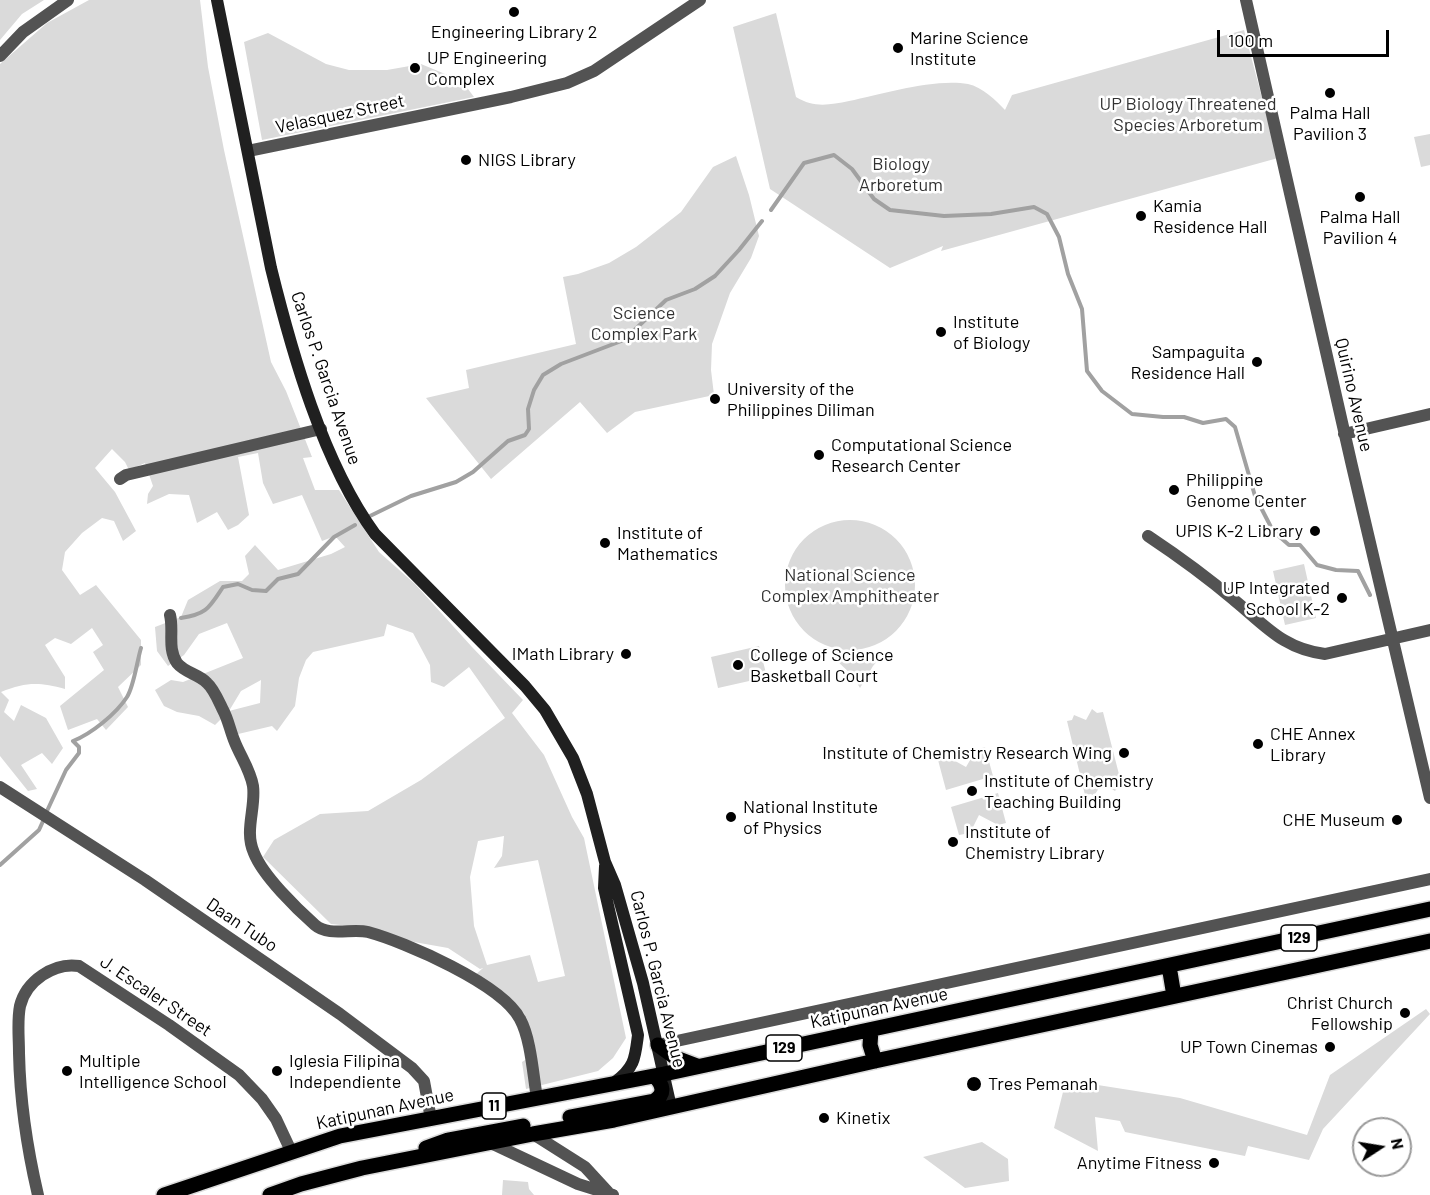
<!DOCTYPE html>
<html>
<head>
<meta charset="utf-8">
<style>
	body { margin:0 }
	#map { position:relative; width:1430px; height:1195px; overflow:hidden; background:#fff; font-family:Barlow,sans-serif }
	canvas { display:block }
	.north { position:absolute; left:1352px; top:1117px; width:60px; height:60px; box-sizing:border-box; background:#fff; border:2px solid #999; border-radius:50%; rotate:78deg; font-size:16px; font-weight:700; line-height:24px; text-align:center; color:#000 }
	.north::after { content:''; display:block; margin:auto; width:21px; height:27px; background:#000; clip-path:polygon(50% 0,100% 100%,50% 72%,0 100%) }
	.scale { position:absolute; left:1217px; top:30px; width:172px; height:27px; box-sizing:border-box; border:3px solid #000; border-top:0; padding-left:8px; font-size:18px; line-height:21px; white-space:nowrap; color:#000; -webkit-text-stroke:4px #fff; paint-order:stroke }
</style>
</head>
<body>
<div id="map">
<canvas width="1430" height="1195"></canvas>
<div class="north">N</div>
<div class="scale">100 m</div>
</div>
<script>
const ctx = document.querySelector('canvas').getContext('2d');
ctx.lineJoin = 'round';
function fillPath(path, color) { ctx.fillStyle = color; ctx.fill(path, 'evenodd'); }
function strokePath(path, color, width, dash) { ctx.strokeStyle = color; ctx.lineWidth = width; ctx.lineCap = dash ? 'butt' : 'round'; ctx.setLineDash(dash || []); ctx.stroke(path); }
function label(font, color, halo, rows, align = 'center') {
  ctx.font = font + ' Barlow,sans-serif'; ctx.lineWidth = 5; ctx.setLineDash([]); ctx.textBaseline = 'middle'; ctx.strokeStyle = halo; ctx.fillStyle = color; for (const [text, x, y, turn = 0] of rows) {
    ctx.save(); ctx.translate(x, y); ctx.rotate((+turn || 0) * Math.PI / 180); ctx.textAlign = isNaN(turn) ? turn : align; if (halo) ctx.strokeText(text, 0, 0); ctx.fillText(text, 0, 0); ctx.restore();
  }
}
const green = new Path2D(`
	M 0,0 L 44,0 L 22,14 L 0,40 Z
	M 89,0 L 200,0 L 208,67 L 224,150 L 271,362 L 286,391 L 312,457 L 303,458 L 315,490 L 339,490 L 379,552 L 415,584 L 472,647 L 523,700 L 512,713 L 544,755 L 572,817 L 584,838 L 626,1038 L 613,1058 L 598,1071 L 526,1089 L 522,1062 L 533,1055 L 524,1013 L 501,1002 L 474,976 L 483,968 L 480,969 L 448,948 L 414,942 L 370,928 L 331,924 L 263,857 L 274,840 L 320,814 L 368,811 L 421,780 L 505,718 L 469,667 L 444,687 L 431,682 L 430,665 L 413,633 L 387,624 L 384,636 L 313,652 L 306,660 L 299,678 L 295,706 L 277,731 L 272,726 L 234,735 L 228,712 L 215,725 L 199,716 L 177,712 L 164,706 L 155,690 L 171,680 L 183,682 L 243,658 L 227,623 L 199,634 L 184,655 L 168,666 L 157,651 L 155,627 L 181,617 L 188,600 L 220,581 L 242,581 L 249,574 L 245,556 L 255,545 L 278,570 L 331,554 L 345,547 L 335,536 L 322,541 L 302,495 L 273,504 L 263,483 L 258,453 L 238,457 L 249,515 L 238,525 L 228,530 L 217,512 L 197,523 L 189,495 L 169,494 L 147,504 L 148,494 L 153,486 L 145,463 L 129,470 L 125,462 L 112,449 L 95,468 L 115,492 L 136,531 L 123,541 L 114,521 L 102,518 L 82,533 L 65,552 L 62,570 L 80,595 L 96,585 L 141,640 L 141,665 L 118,687 L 128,707 L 106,730 L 97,719 L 68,730 L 60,706 L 104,670 L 93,652 L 103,645 L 92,628 L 71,644 L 55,638 L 45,645 L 65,677 L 65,689 C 39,682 26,682 1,692 L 9,700 L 4,712 L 14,721 L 21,705 L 46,718 L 63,748 L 52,764 L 42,753 L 21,765 L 37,789 L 28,791 L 0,756 L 0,64 L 47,23 ZM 261,680 L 260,703 L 229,711 L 241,691 ZM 504,836 L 502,856 L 494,868 L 538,860 L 565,976 L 538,982 L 530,955 L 487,965 L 474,926 L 470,877 L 478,841 Z
	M 776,13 L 796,97 C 814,108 829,105 849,101 C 882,94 935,78 968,84 C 982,87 996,100 1005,110 L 1012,95 L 1244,30 L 1278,158 L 941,251 L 943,246 L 890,268 L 770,189 L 733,27 Z
	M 268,33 L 326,64 L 349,70 L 387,70 L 421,64 L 462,81 L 474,97 L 262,140 L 244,42 Z
	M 1430,134 L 1430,165 L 1421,167 L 1414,137 Z
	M 736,156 L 749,195 L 759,236 L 751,258 L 730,293 L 712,344 L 711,370 L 714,395 L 635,412 L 607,433 L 580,402 L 491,479 L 426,398 L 469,388 L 466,370 L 576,344 L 563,277 L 578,274 L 609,263 L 636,247 L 681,212 L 713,167 Z
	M785 585a65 65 0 1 1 130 0a65 65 0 1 1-130 0Z
	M 1304,564 L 1316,618 L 1285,625 L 1273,571 Z
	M 759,646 L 767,677 L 718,688 L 711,657 Z
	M 884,653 L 873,666 L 860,688 L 853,676 L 835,659 C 853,663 868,660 884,653 Z
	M 1092,709 L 1097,713 L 1103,712 L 1122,786 L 1118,787 L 1115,791 L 1102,783 L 1094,796 L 1091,794 L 1085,795 L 1067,721 L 1072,720 L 1074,715 L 1086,720 Z
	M 985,747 L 993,776 L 946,790 L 938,760 L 948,757 L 966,767 L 976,750 Z
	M 998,793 L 1006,823 L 998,825 L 979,815 L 970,833 L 959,835 L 951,807 Z
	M 1426,1009 L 1430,1014 L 1323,1129 L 1309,1160 L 1248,1146 L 1245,1156 L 1125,1132 L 1120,1121 L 1095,1117 L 1098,1151 L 1054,1128 L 1066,1080 L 1180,1098 L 1307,1135 L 1330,1075 Z
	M 982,1142 L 1008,1159 L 1009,1181 L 965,1188 L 923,1157 Z
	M 503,1180 L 528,1182 L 529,1189 L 534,1195 L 502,1195 Z`);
const stream = new Path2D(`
	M 771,210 L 804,163 L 834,155 L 852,169 L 874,199 L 890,210 L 944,216 L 991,214 L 1034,207 L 1047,214 L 1059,237 L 1068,274 L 1082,309 L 1087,371 L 1102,391 L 1132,414 L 1163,417 L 1184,417 L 1203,423 L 1226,419 L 1235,427 L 1255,496 L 1273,531 L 1289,545 L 1300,545 L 1317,565 L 1336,570 L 1358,571 L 1370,595
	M 370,516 L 411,496 L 456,482 L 473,472 L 508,441 L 525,435 L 529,429 L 528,409 L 534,390 L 543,375 L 561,364 L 624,340 L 666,300 L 695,289 L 715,276 L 739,250 L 762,221
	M 181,618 C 207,614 209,608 223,587 L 238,584 L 252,590 L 266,591 L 278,579 L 298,574 L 334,537 L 355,525
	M 47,811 L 66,770 L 79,753 L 79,747 L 73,741 C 91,734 116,714 127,697 C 134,686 137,661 141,648
	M 0,865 L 39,830 L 44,819`);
const minor = new Path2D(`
	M 1246,0 L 1352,466 L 1430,798
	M 0,56 L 23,32 L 68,0
	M 248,151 L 511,97 L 567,83 L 594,71 L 700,0
	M 1344,434 L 1430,414
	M 120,479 L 126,475 L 321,429
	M 1148,536 C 1178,556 1207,577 1234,600 C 1265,625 1283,649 1325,654 L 1430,630
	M 170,615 C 174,631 167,648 177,663 C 185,673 199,674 207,683 C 214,689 219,702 223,710 C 228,719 230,730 234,740 C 240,756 250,769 253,786 C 256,808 244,831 254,853 C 263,876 297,909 315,925 C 329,937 352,928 368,932 C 405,942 502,984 520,1019 C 531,1039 533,1075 537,1098
	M 0,787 L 145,880 L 340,1014 L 412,1068 L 424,1081 L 431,1119
	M 533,1134 L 585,1167 L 608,1192
	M 491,1143 L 578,1184 L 613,1195
	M 38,1195 C 27,1148 20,1101 19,1053 C 19,1037 17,1021 20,1006 C 26,981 54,962 79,966 L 169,1025 L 239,1075 L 262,1099 L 276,1119 L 291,1151`);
const tertiary = new Path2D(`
	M 658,1045 L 1430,879`);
const secondary = new Path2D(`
	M 217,0 L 271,268 C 292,353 323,463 375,534 L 525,686 L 545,710 L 573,758 L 587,794 L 605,862 L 615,885 L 643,983 L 671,1107
	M 605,866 L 604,888 L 638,1035 C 635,1058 635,1067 615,1082`);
const primary = new Path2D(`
	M 1169,966 L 1174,996
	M 871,1030 L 870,1045 L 875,1061
	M 658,1045 L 676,1058 L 697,1066
	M 570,1117 L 654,1101 C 666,1094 663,1084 654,1076
	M 426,1148 L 448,1140 L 523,1126
	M 164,1195 L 340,1136 L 664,1074 L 1430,909
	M 270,1195 L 301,1184 L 362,1168 L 533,1134 L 614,1120 L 875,1061 L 1430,941`);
const markers = [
	[514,12,6,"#000"],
	[898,48,6,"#000"],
	[415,68,6,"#000"],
	[1330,93,6,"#000"],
	[466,160,6,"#000"],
	[1360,197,6,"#000"],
	[1141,216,6,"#000"],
	[941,332,6,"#000"],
	[1257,362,6,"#000"],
	[715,399,6,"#000"],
	[819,455,6,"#000"],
	[1174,490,6,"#000"],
	[1315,531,6,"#000"],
	[605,543,6,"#000"],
	[1342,598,6,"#000"],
	[626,654,6,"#000"],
	[738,665,6,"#000"],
	[1258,744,6,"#000"],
	[1124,753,6,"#000"],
	[972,791,6,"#000"],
	[731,817,6,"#000"],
	[1397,820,6,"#000"],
	[953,842,6,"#000"],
	[1405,1013,6,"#000"],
	[1330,1047,6,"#000"],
	[67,1071,6,"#000"],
	[277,1071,6,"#000"],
	[974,1084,8,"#000"],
	[824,1118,6,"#000"],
	[1214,1163,6,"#000"]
];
const shields = [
	[1299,938,36],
	[784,1048,36],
	[494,1106,24]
];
const shieldNames = [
	["129",1299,938],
	["129",784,1048],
	["11",494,1106]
];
const poiNames = [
	["Engineering Library 2",514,32,"center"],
	["Marine Science",910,38],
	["Institute",910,59],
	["UP Engineering",427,58],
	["Complex",427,79],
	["Palma Hall",1330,113,"center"],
	["Pavilion 3",1330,134,"center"],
	["NIGS Library",478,160],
	["Kamia",1153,206],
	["Residence Hall",1153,227],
	["Palma Hall",1360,217,"center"],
	["Pavilion 4",1360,238,"center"],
	["Institute",953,322],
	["of Biology",953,343],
	["Sampaguita",1245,352,"right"],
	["Residence Hall",1245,373,"right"],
	["University of the",727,389],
	["Philippines Diliman",727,410],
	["Computational Science",831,445],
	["Research Center",831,466],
	["Philippine",1186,480],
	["Genome Center",1186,501],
	["UPIS K-2 Library",1303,531,"right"],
	["Institute of",617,533],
	["Mathematics",617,554],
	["UP Integrated",1330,588,"right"],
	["School K-2",1330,609,"right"],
	["IMath Library",614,654,"right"],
	["College of Science",750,655],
	["Basketball Court",750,676],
	["CHE Annex",1270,734],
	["Library",1270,755],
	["Institute of Chemistry Research Wing",1112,753,"right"],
	["Institute of Chemistry",984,781],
	["Teaching Building",984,802],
	["National Institute",743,807],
	["of Physics",743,828],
	["CHE Museum",1385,820,"right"],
	["Institute of",965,832],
	["Chemistry Library",965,853],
	["Christ Church",1393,1003,"right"],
	["Fellowship",1393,1024,"right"],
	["UP Town Cinemas",1318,1047,"right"],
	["Multiple",79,1061],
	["Intelligence School",79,1082],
	["Iglesia Filipina",289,1061],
	["Independiente",289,1082],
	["Tres Pemanah",988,1084],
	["Kinetix",836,1118],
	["Anytime Fitness",1202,1163,"right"]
];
const parkNames = [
	["UP Biology Threatened",1188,104],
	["Species Arboretum",1188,125],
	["Biology",901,164],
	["Arboretum",901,185],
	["Science",644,313],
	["Complex Park",644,334],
	["National Science",850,575],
	["Complex Amphitheater",850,596]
];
const streetNames = [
	["Velasquez Street",340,114,-12],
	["Carlos P. Garcia Avenue",326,378,71],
	["Quirino Avenue",1354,395,77],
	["Daan Tubo",242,925,34],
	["Carlos P. Garcia Avenue",658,979,76],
	["J. Escaler Street",156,996,34],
	["Katipunan Avenue",879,1008,-12],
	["Katipunan Avenue",385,1109,-12]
];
fillPath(green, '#dadada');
strokePath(stream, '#a1a1a1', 4);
strokePath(primary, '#dbdbdb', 18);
strokePath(minor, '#535353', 12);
strokePath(tertiary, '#535353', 12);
strokePath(secondary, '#202020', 12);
strokePath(primary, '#000', 15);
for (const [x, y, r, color] of markers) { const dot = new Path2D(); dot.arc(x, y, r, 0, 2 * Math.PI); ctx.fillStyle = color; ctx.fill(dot); strokePath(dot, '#fff', 2); }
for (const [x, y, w] of shields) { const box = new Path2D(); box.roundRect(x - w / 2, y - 13, w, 26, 4.5); ctx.fillStyle = '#fff'; ctx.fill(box); strokePath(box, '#000', 1.5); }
label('bold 16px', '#000', null, shieldNames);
label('18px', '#000', '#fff', poiNames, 'left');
label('18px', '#313131', '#fff', parkNames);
label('18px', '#000', '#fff', streetNames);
</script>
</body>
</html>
